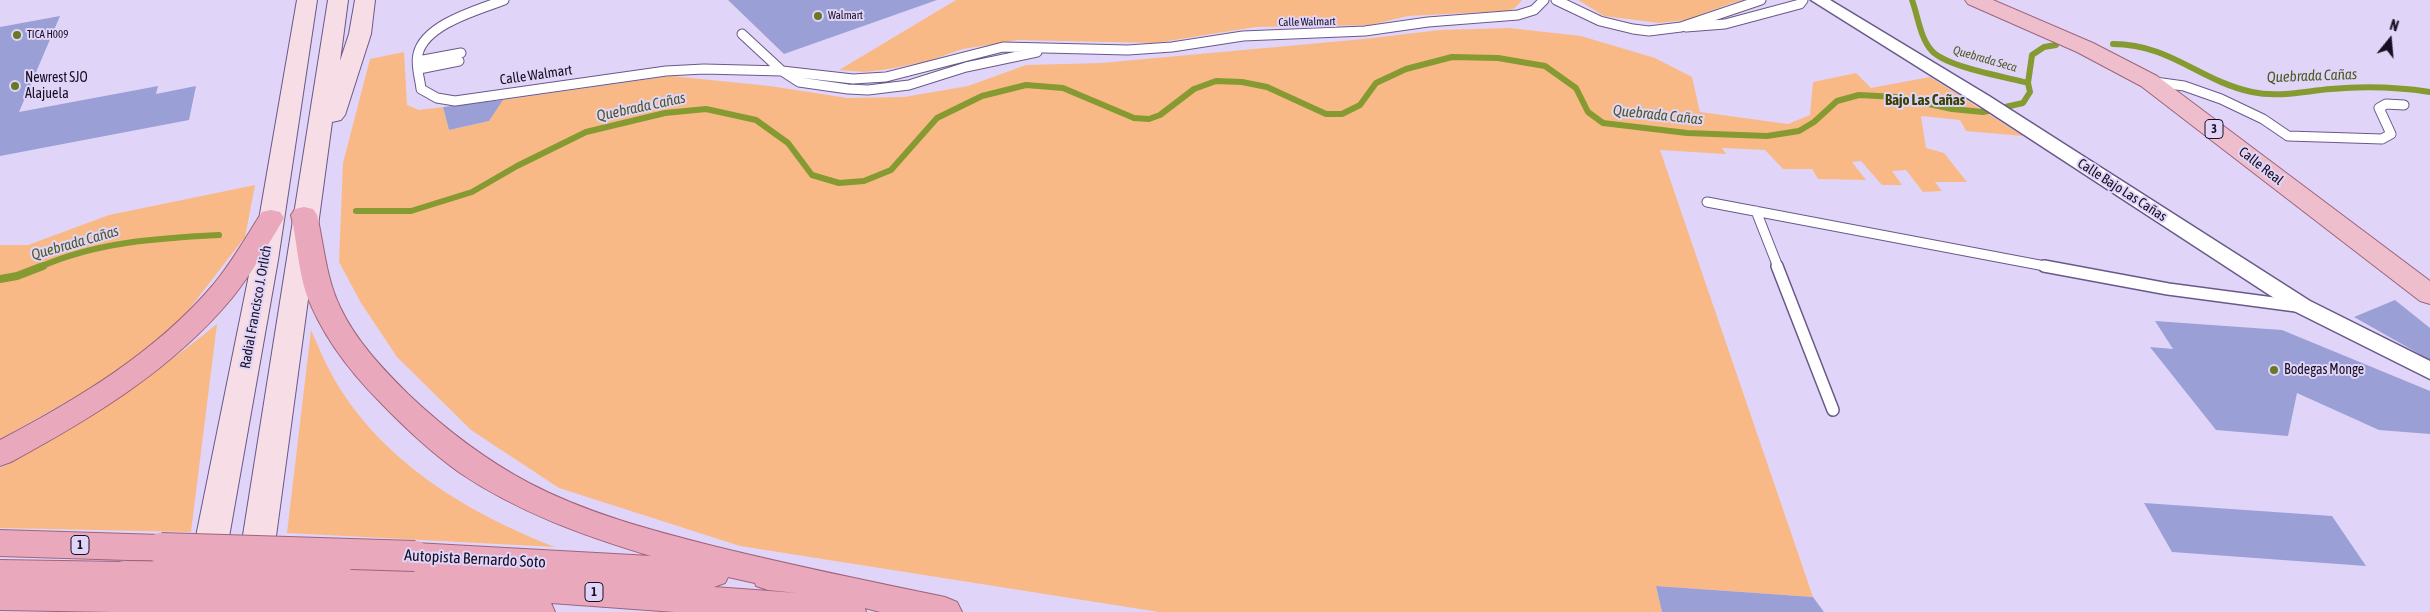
<!DOCTYPE html>
<html>
<head>
<meta charset="utf-8">
<style>
	body { margin:0 }
	#map { position:relative; width:2430px; height:612px; overflow:hidden; background:#e0d5f8; font-family:"Asap Condensed",sans-serif }
	canvas { display:block }
	.north { position:absolute; left:2365px; top:15px; width:50px; height:50px; -webkit-text-stroke:4px #e0d5f8; paint-order:stroke; rotate:17deg; font-size:14px; font-weight:700; line-height:20px; text-align:center; color:#160e22 }
	.north::after { content:''; display:block; margin:auto; width:18px; height:22px; background:#160e22; clip-path:polygon(50% 0,100% 100%,50% 72%,0 100%) }
</style>
</head>
<body>
<div id="map">
<canvas width="2430" height="612"></canvas>
<div class="north">N</div>
</div>
<script>
const ctx = document.querySelector('canvas').getContext('2d');
ctx.lineJoin = 'round';
function fillPath(path, color) { ctx.fillStyle = color; ctx.fill(path, 'evenodd'); }
function strokePath(path, color, width, dash) { ctx.strokeStyle = color; ctx.lineWidth = width; ctx.lineCap = dash ? 'butt' : 'round'; ctx.setLineDash(dash || []); ctx.stroke(path); }
function label(font, color, halo, rows, align = 'center') {
  ctx.font = font + ' "Asap Condensed",sans-serif'; ctx.lineWidth = 4; ctx.setLineDash([]); ctx.textBaseline = 'middle'; ctx.strokeStyle = halo; ctx.fillStyle = color; for (const [text, x, y, turn = 0] of rows) {
    ctx.save(); ctx.translate(x, y); ctx.rotate((+turn || 0) * Math.PI / 180); ctx.textAlign = isNaN(turn) ? turn : align; if (halo) ctx.strokeText(text, 0, 0); ctx.fillText(text, 0, 0); ctx.restore();
  }
}
const green = new Path2D(`
	M 956,0 L 1522,0 L 1515,8 L 1507,11 L 1408,16 L 1370,25 L 1256,27 L 1155,43 L 1018,40 L 963,49 L 928,61 L 889,69 L 865,72 L 839,70 Z
	M 1578,0 L 1746,0 L 1732,3 L 1686,20 L 1659,23 L 1604,16 Z
	M 1509,28 L 1581,36 L 1655,58 L 1692,77 L 1700,112 L 1788,124 L 1810,115 L 1813,82 L 1856,73 L 1871,88 L 1930,77 L 2023,136 L 1966,131 L 1960,120 L 1921,116 L 1926,148 L 1944,153 L 1967,182 L 1935,182 L 1942,191 L 1923,192 L 1906,170 L 1892,171 L 1902,185 L 1882,185 L 1861,161 L 1852,162 L 1866,180 L 1818,179 L 1812,169 L 1783,169 L 1765,150 L 1722,148 L 1726,154 L 1660,150 L 1813,597 L 1656,586 L 1662,612 L 1159,612 L 740,546 L 559,488 L 471,430 L 397,357 L 361,303 L 339,262 L 343,163 L 370,59 L 404,52 L 407,105 L 419,110 L 443,107 L 449,130 L 489,121 L 503,100 L 671,76 L 770,86 L 847,98 L 904,97 L 968,86 L 1026,65 L 1101,63 L 1364,39 L 1440,30 Z
	M 255,185 L 245,237 L 173,330 L 100,383 L 0,439 L 0,245 L 28,245 L 109,215 Z
	M 217,324 L 191,532 L 0,528 L 0,468 C 78,428 149,379 217,324 Z
	M 311,330 C 318,345 324,361 332,375 C 379,460 467,513 555,547 L 287,533 Z`);
const streamFar1 = new Path2D(`
	M 1912,0 C 1918,16 1920,38 1932,51 C 1947,67 2005,77 2028,83
	M 2113,44 C 2170,44 2200,81 2252,92 C 2278,98 2305,91 2331,89 C 2364,86 2397,87 2430,92
	M 356,211 L 411,211 L 472,192 L 517,166 L 586,132 L 665,113 L 706,109 L 756,120 L 788,143 L 812,175 L 839,183 L 864,181 L 891,170 L 937,118 L 982,96 L 1026,85 L 1063,88 L 1134,118 L 1149,119 L 1160,115 L 1194,89 L 1216,81 L 1242,82 L 1267,87 L 1326,114 L 1342,114 L 1360,105 L 1376,83 L 1406,69 L 1452,57 L 1498,58 L 1545,66 L 1576,88 L 1588,112 L 1603,123 L 1687,133 L 1767,136 L 1799,131 L 1814,122 L 1837,101 L 1859,95 L 1897,97 L 1952,109 L 1983,112 L 2023,103 L 2030,92 L 2028,83 L 2032,55 L 2044,47 L 2056,45
	M 40,267 C 96,242 159,238 219,235`);
const stream = new Path2D(`
	M 0,279 L 17,276 L 43,266`);
const building = new Path2D(`
	M 728,0 L 937,0 L 784,54 Z
	M 60,16 L 19,112 L 158,86 L 156,94 L 196,86 L 189,120 L 0,156 L 0,27 Z
	M 503,100 L 489,121 L 449,130 L 443,107 Z
	M 2395,300 L 2430,328 L 2430,360 L 2354,317 Z
	M 2155,321 L 2282,330 L 2430,391 L 2430,434 L 2379,430 L 2297,393 L 2288,436 L 2216,430 L 2150,347 L 2173,349 Z
	M 2144,503 L 2332,516 L 2366,566 L 2172,552 Z
	M 1656,586 L 1813,597 L 1824,612 L 1662,612 Z`);
const serviceFar1 = new Path2D(`
	M 504,0 C 478,10 425,24 418,54 C 415,65 420,78 421,89 L 437,98 L 455,101 L 666,71 L 704,69 L 782,71 L 853,79 L 886,77 L 1003,47 L 1128,50 L 1172,47 L 1243,36 L 1365,31 L 1428,22 L 1518,15 L 1534,10 L 1544,0
	M 1556,0 L 1600,21 L 1633,29 L 1649,31 L 1681,27 L 1761,0
	M 1686,27 L 1725,24 L 1800,4 L 1803,0
	M 742,34 L 782,71 L 799,82 L 848,89 L 868,90 L 909,85 L 966,67 L 1037,52
	M 418,61 L 461,53
	M 419,69 L 459,61
	M 2155,82 L 2184,86 L 2221,99 L 2263,119 L 2288,136 L 2382,139 L 2391,134 L 2379,108 L 2386,104 L 2404,105
	M 1707,202 L 2050,267
	M 1756,211 L 1778,267`);
const service = new Path2D(`
	M 1777,266 L 1833,410
	M 2044,266 L 2168,289 L 2296,306`);
const minor = new Path2D(`
	M 1811,0 L 1830,0 L 1989,96 L 2310,301 L 2430,361 L 2430,379 L 2294,311 L 1977,104 Z`);
const secondary = new Path2D(`
	M 297,0 L 317,0 L 278,260 L 223,571 L 218,581 L 206,585 L 194,581 L 189,571 L 252,260 Z
	M 328,0 L 348,0 L 340,61 L 349,34 L 355,0 L 375,0 L 371,34 L 345,115 L 341,120 L 332,122 L 271,573 L 266,583 L 254,587 L 242,583 L 237,573 Z`);
const primary = new Path2D(`
	M 1965,0 L 1993,0 L 2093,43 L 2157,76 L 2430,281 L 2430,304 L 2420,301 L 2141,86 L 2077,52 L 1968,4 Z`);
const trunk = new Path2D(`
	M 304,207 L 313,209 L 317,215 C 324,246 326,278 340,307 C 356,341 382,368 408,394 C 445,429 484,459 529,483 C 586,513 650,530 713,546 C 790,565 867,581 945,597 L 957,602 L 962,612 L 880,612 L 865,608 L 866,612 L 675,612 L 551,603 L 555,612 L 320,612 L 316,604 L 321,594 L 331,590 L 327,589 L 322,579 L 327,569 L 339,565 L 413,569 L 403,566 L 398,556 L 403,546 L 415,543 L 651,556 C 584,536 518,512 460,473 C 431,452 405,428 380,402 C 350,372 321,334 306,293 C 298,268 297,241 291,215 L 295,209 ZM 728,577 L 755,583 L 756,586 L 768,590 L 797,593 L 714,587 L 725,583 Z
	M 271,210 L 280,212 L 284,218 C 268,245 252,273 232,298 C 172,370 92,418 11,462 L 0,466 L 0,440 C 78,399 155,353 213,285 C 232,262 246,237 262,212 Z
	M 0,530 L 161,535 L 173,539 L 178,548 L 173,557 L 161,561 L 0,556 Z
	M 0,560 L 125,562 L 137,566 L 142,576 L 137,586 L 128,589 L 132,598 L 127,608 L 116,612 L 0,610 Z`);
const trunkBridge = new Path2D(`
	M 161,548 L 415,556
	M 125,576 L 339,579
	M 115,598 L 333,604`);
const markers = [
	[818,16,5,"#687826"],
	[17,35,5,"#687826"],
	[15,86,5,"#687826"],
	[2274,370,5,"#687826"]
];
const farPoinames = [
	["Walmart",828,16],
	["TICA H009",27,35]
];
const farStreetnames = [
	["Calle Walmart",1307,22,-1]
];
const farWaternames = [
	["Quebrada Seca",1985,59,16]
];
const shields = [
	[2214,129,18],
	[80,545,18],
	[594,592,18]
];
const shieldNames = [
	["3",2214,129],
	["1",80,545],
	["1",594,592]
];
const streetNames = [
	["Calle Walmart",536,75,-8],
	["Calle Real",2261,166,38],
	["Calle Bajo Las Cañas",2122,190,33],
	["Radial Francisco J. Orlich",256,307,-80]
];
const poiNames = [
	["Newrest SJO",25,78],
	["Alajuela",25,94],
	["Bodegas Monge",2284,370]
];
const waterNames = [
	["Quebrada Cañas",2312,76,-2],
	["Quebrada Cañas",641,107,-12],
	["Quebrada Cañas",1658,115,6],
	["Quebrada Cañas",75,243,-16]
];
const neighbourhoodNames = [
	["Bajo Las Cañas",1925,100]
];
const nearStreetnames = [
	["Autopista Bernardo Soto",475,559,3]
];
fillPath(green, '#f9b986');
strokePath(streamFar1, '#859a30', 6);
strokePath(stream, '#859a30', 8);
fillPath(building, '#9a9fd6');
strokePath(serviceFar1, '#6a588a', 11);
strokePath(service, '#6a588a', 14);
strokePath(minor, '#6a588a', 3);
strokePath(secondary, '#6a588a', 2);
strokePath(primary, '#9d647c', 2);
strokePath(trunk, '#9d647c', 2);
strokePath(serviceFar1, '#fff', 9);
strokePath(service, '#fff', 11);
fillPath(minor, '#fff');
fillPath(secondary, '#f7dee6');
fillPath(primary, '#efbecd');
fillPath(trunk, '#eaa8bc');
strokePath(trunkBridge, '#9d647c', 32, []);
strokePath(trunkBridge, '#eaa8bc', 30);
for (const [x, y, r, color] of markers) { const dot = new Path2D(); dot.arc(x, y, r, 0, 2 * Math.PI); ctx.fillStyle = color; ctx.fill(dot); strokePath(dot, '#e0d5f8', 2); }
label('11px', '#160e22', '#e0d5f8', farPoinames, 'left');
label('11px', '#160e22', '#e0d5f8', farStreetnames);
label('italic 12px', '#4d5923', '#e0d5f8', farWaternames);
for (const [x, y, w] of shields) { const box = new Path2D(); box.roundRect(x - w / 2, y - 9.5, w, 19, 4); ctx.fillStyle = '#e0d5f8'; ctx.fill(box); strokePath(box, '#160e22', 1); }
label('bold 12px', '#160e22', null, shieldNames);
label('14px', '#160e22', '#e0d5f8', streetNames);
label('14px', '#160e22', '#e0d5f8', poiNames, 'left');
label('italic 15px', '#4d5923', '#e0d5f8', waterNames);
label('bold 15px', '#384206', '#e0d5f8', neighbourhoodNames);
label('16px', '#160e22', '#e0d5f8', nearStreetnames);
</script>
</body>
</html>
